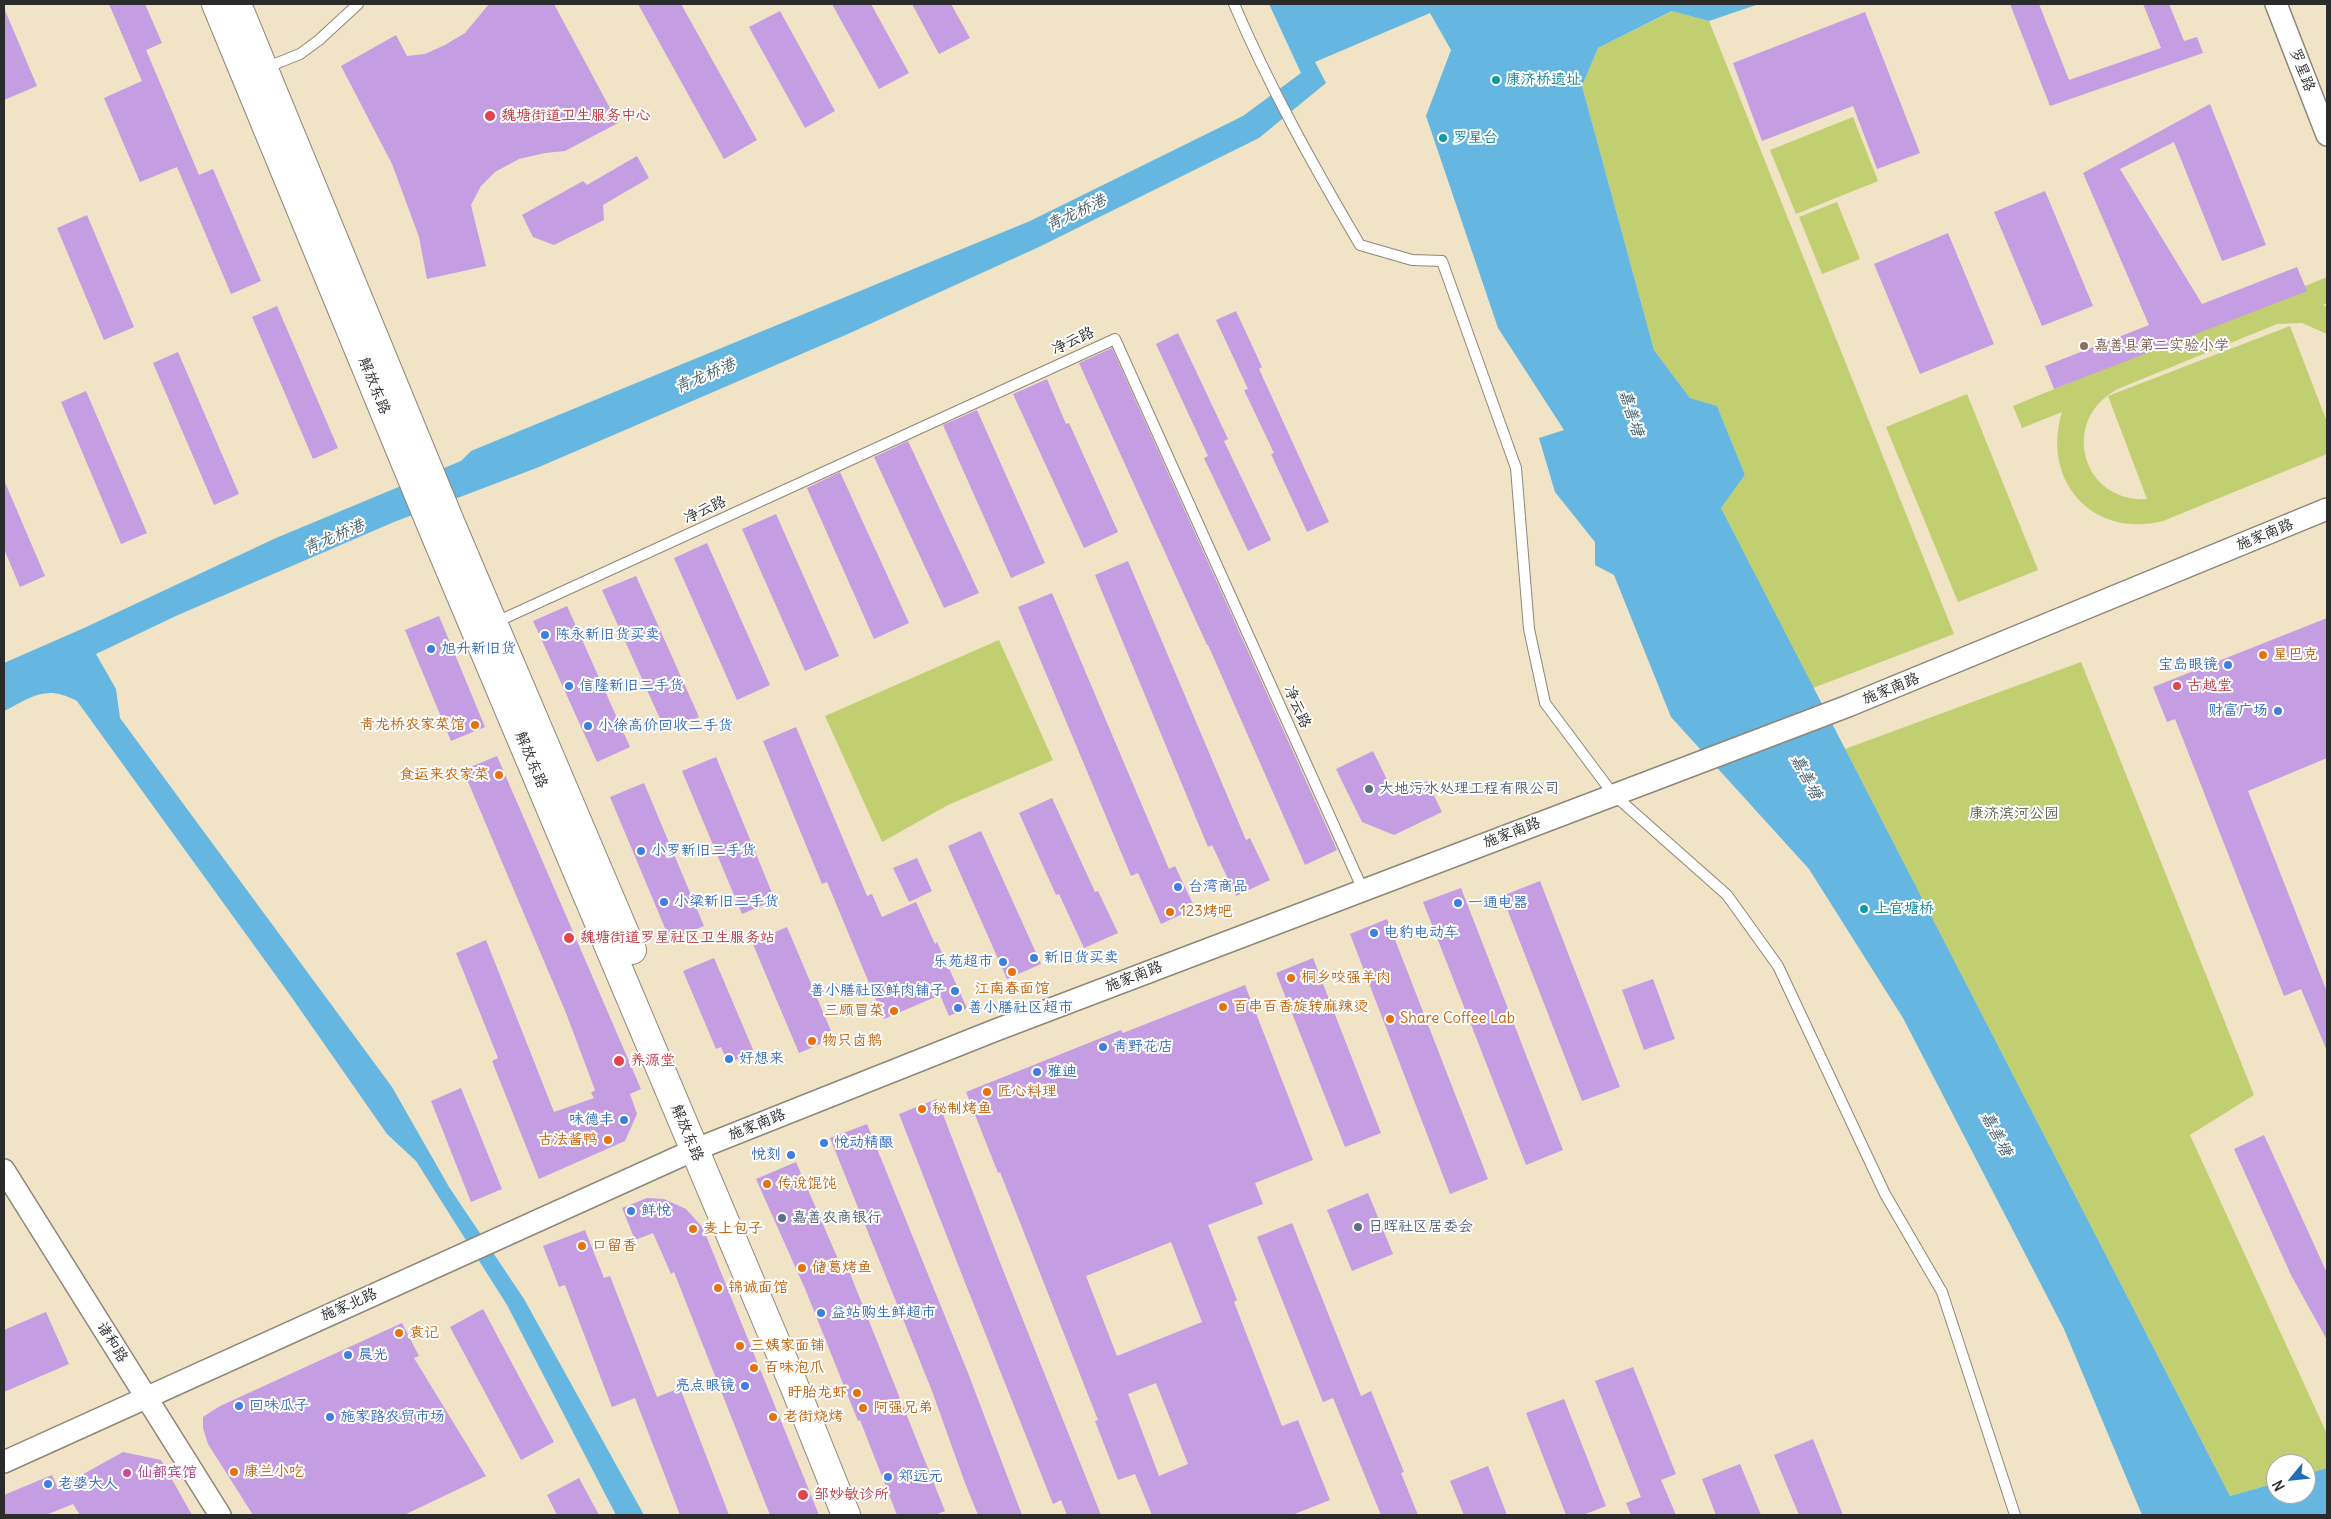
<!DOCTYPE html>
<html>
<head>
<meta charset="utf-8">
<style>
	body { margin:0 }
	#map { position:relative; width:2331px; height:1519px; overflow:hidden; background:#f0e3c6; font-family:Delius,sans-serif }
	canvas { display:block }
	.frame { position:absolute; inset:0; border:5px solid #2b2b2b; pointer-events:none }
	.north { position:absolute; left:2266px; top:1454px; width:50px; height:50px; box-sizing:border-box; background:#fff; border:1px solid #aaa; border-radius:50%; rotate:242deg; font-size:14px; font-weight:700; line-height:20px; text-align:center; color:#2b2b2b }
	.north::after { content:''; display:block; margin:auto; width:18px; height:22px; background:#1f6fb2; clip-path:polygon(50% 0,100% 100%,50% 72%,0 100%) }
</style>
</head>
<body>
<div id="map">
<canvas width="2331" height="1519"></canvas>
<div class="frame"></div>
<div class="north">N</div>
</div>
<script>
const ctx = document.querySelector('canvas').getContext('2d');
ctx.lineJoin = 'round';
function fillPath(path, color) { ctx.fillStyle = color; ctx.fill(path, 'evenodd'); }
function strokePath(path, color, width, dash) { ctx.strokeStyle = color; ctx.lineWidth = width; ctx.lineCap = dash ? 'butt' : 'round'; ctx.setLineDash(dash || []); ctx.stroke(path); }
function label(font, color, halo, rows, align = 'center') {
  ctx.font = font + ' Delius,"LXGW WenKai TC",sans-serif'; ctx.lineWidth = 4; ctx.setLineDash([]); ctx.textBaseline = 'middle'; ctx.strokeStyle = halo; ctx.fillStyle = color; for (const [text, x, y, turn = 0] of rows) {
    ctx.save(); ctx.translate(x, y); ctx.rotate((+turn || 0) * Math.PI / 180); ctx.textAlign = isNaN(turn) ? turn : align; if (halo) ctx.strokeText(text, 0, 0); ctx.fillText(text, 0, 0); ctx.restore();
  }
}
const green = new Path2D(`
	M 1673,11 L 1709,21 L 1954,634 L 1813,688 L 1721,508 L 1745,475 L 1717,406 L 1690,398 L 1654,350 L 1582,86 L 1598,48 Z
	M 1853,117 L 1878,181 L 1796,214 L 1770,150 Z
	M 1837,202 L 1860,259 L 1822,274 L 1799,217 Z
	M 2327,277 L 2327,303 L 2323,305 L 2327,307 L 2327,334 L 2302,323 L 2277,324 L 2120,388 C 2059,417 2080,503 2147,499 L 2108,396 L 2290,326 L 2327,422 L 2327,454 L 2163,521 C 2092,539 2041,480 2062,412 L 2022,428 L 2013,406 Z
	M 1967,394 L 2038,570 L 1958,602 L 1886,427 Z
	M 999,640 L 1053,760 L 948,805 L 882,842 L 825,716 Z
	M 2081,662 L 2254,1095 L 2190,1135 L 2327,1434 L 2327,1468 L 2306,1474 L 2306,1464 L 2276,1464 L 2276,1483 L 2230,1496 L 1845,749 Z`);
const water = new Path2D(`
	M 1269,4 L 1759,4 L 1709,21 L 1672,11 L 1598,48 L 1582,86 L 1654,350 L 1690,398 L 1717,406 L 1745,475 L 1721,508 L 2230,1496 L 2276,1483 L 2276,1494 L 2306,1494 L 2306,1474 L 2327,1468 L 2327,1515 L 2142,1515 L 2064,1329 L 1903,1018 L 1809,869 L 1671,717 L 1614,575 L 1595,565 L 1595,542 L 1555,492 L 1539,438 L 1564,430 L 1498,328 L 1426,116 L 1451,50 L 1430,13 L 1315,62 L 1326,83 L 1259,138 L 1041,246 L 850,333 L 639,424 L 539,467 L 394,522 L 178,615 L 96,654 L 116,689 L 120,718 L 392,1087 L 449,1187 L 524,1299 L 644,1515 L 616,1515 L 507,1305 L 416,1161 L 387,1134 L 290,995 L 77,701 C 46,684 32,697 4,711 L 4,663 L 84,628 L 276,538 L 461,461 L 471,451 L 1030,221 L 1243,116 L 1301,73 Z`);
const building = new Path2D(`
	M 109,4 L 145,4 L 162,43 L 146,50 L 199,175 L 213,169 L 261,281 L 231,294 L 177,167 L 140,182 L 104,98 L 142,81 Z
	M 489,4 L 554,4 L 618,123 L 565,151 L 545,153 L 519,159 L 495,172 L 481,186 L 471,205 L 486,266 L 427,279 L 419,237 L 392,164 L 341,66 L 396,35 L 407,56 L 425,54 L 445,45 L 465,33 Z
	M 638,4 L 681,4 L 757,140 L 724,159 Z
	M 832,4 L 871,4 L 909,73 L 879,89 Z
	M 912,4 L 951,4 L 970,38 L 939,54 Z
	M 2010,4 L 2039,4 L 2069,80 L 2161,48 L 2143,4 L 2169,4 L 2184,41 L 2197,37 L 2203,53 L 2050,106 Z
	M 4,8 L 37,86 L 4,100 Z
	M 780,11 L 835,111 L 805,128 L 749,27 Z
	M 1865,12 L 1920,153 L 1877,169 L 1853,106 L 1762,141 L 1733,63 Z
	M 2210,104 L 2266,245 L 2222,261 L 2174,142 L 2120,169 L 2202,304 L 2297,267 L 2307,291 L 2054,389 L 2045,366 L 2149,325 L 2083,173 Z
	M 637,156 L 649,178 L 603,205 L 604,220 L 554,245 L 533,237 L 522,215 L 583,181 L 587,185 Z
	M 2045,191 L 2093,306 L 2042,326 L 1994,212 Z
	M 87,215 L 134,327 L 104,340 L 57,228 Z
	M 1948,233 L 1994,344 L 1920,374 L 1874,264 Z
	M 277,306 L 338,448 L 313,459 L 252,317 Z
	M 1236,311 L 1262,367 L 1259,369 L 1329,522 L 1307,532 L 1271,454 L 1274,453 L 1244,390 L 1248,389 L 1216,320 Z
	M 1178,333 L 1228,439 L 1224,441 L 1271,540 L 1248,551 L 1204,458 L 1208,456 L 1156,344 Z
	M 1112,348 L 1337,850 L 1305,865 L 1208,645 L 1207,645 L 1079,363 Z
	M 178,352 L 239,494 L 214,505 L 153,363 Z
	M 1047,379 L 1066,424 L 1069,423 L 1118,532 L 1084,548 L 1013,394 Z
	M 86,391 L 147,533 L 121,544 L 61,402 Z
	M 977,410 L 1045,563 L 1011,578 L 943,425 Z
	M 908,441 L 979,593 L 944,608 L 874,457 Z
	M 840,472 L 909,623 L 874,639 L 807,488 Z
	M 4,480 L 45,576 L 20,587 L 4,549 Z
	M 776,514 L 839,656 L 805,671 L 742,529 Z
	M 707,543 L 770,685 L 737,700 L 674,558 Z
	M 1128,561 L 1246,840 L 1250,838 L 1270,880 L 1236,896 L 1212,845 L 1208,847 L 1095,575 Z
	M 636,576 L 699,717 L 666,732 L 602,590 Z
	M 1052,593 L 1169,869 L 1175,866 L 1195,908 L 1161,924 L 1138,873 L 1131,876 L 1018,607 Z
	M 567,606 L 630,747 L 597,762 L 533,621 Z
	M 439,616 L 485,727 L 451,741 L 405,630 Z
	M 2327,618 L 2327,758 L 2248,791 L 2327,992 L 2327,1051 L 2301,989 L 2284,996 L 2175,719 L 2167,722 L 2153,687 Z
	M 796,727 L 867,896 L 872,894 L 882,917 L 916,902 L 935,944 L 937,942 L 967,1008 L 949,1016 L 940,995 L 884,1019 L 827,882 L 822,884 L 763,741 Z
	M 1373,751 L 1395,796 L 1427,781 L 1442,812 L 1394,835 L 1362,822 L 1336,769 Z
	M 497,756 L 641,1089 L 630,1094 L 637,1114 L 625,1141 L 539,1179 L 492,1061 L 498,1058 L 456,953 L 486,940 L 554,1112 L 594,1098 L 591,1093 L 595,1090 L 566,1013 L 463,770 Z
	M 716,757 L 775,900 L 742,914 L 682,771 Z
	M 644,783 L 704,926 L 670,940 L 610,797 Z
	M 1052,798 L 1095,892 L 1098,891 L 1118,933 L 1084,948 L 1059,894 L 1056,895 L 1019,813 Z
	M 981,831 L 1041,964 L 1007,979 L 948,846 Z
	M 917,858 L 932,891 L 909,902 L 893,868 Z
	M 1540,881 L 1620,1087 L 1582,1101 L 1502,896 Z
	M 1461,888 L 1563,1150 L 1526,1165 L 1423,902 Z
	M 1387,919 L 1488,1179 L 1450,1194 L 1350,934 Z
	M 787,927 L 834,1038 L 799,1053 L 752,942 Z
	M 714,958 L 754,1052 L 728,1063 L 721,1047 L 716,1049 L 683,971 Z
	M 1313,958 L 1381,1133 L 1345,1147 L 1276,973 Z
	M 1653,979 L 1675,1039 L 1644,1050 L 1622,990 Z
	M 1245,985 L 1313,1160 L 1255,1183 L 1263,1204 L 1208,1225 L 1237,1300 L 1234,1302 L 1282,1426 L 1298,1420 L 1330,1500 L 1292,1515 L 1152,1515 L 1135,1474 L 1118,1480 L 1095,1421 L 1098,1420 L 1000,1172 L 998,1173 L 966,1092 L 1121,1030 L 1123,1033 ZM 1171,1242 L 1202,1322 L 1117,1356 L 1086,1276 ZM 1156,1383 L 1188,1464 L 1159,1476 L 1128,1394 Z
	M 461,1088 L 502,1189 L 471,1202 L 431,1101 Z
	M 937,1099 L 1001,1265 L 1101,1515 L 1067,1515 L 1061,1500 L 1053,1504 L 964,1280 L 899,1114 Z
	M 867,1124 L 968,1373 L 1022,1515 L 978,1515 L 965,1483 L 932,1391 L 830,1138 Z
	M 2264,1135 L 2327,1273 L 2327,1340 L 2291,1275 L 2234,1149 Z
	M 796,1162 L 844,1273 L 849,1271 L 945,1511 L 935,1515 L 897,1515 L 860,1420 L 858,1421 L 806,1291 L 756,1179 Z
	M 1368,1193 L 1393,1254 L 1352,1271 L 1327,1210 Z
	M 647,1198 L 664,1199 L 686,1209 L 703,1228 L 819,1515 L 770,1515 L 674,1272 L 671,1274 L 653,1233 L 635,1240 L 622,1208 Z
	M 1292,1223 L 1361,1396 L 1371,1391 L 1404,1472 L 1401,1473 L 1418,1515 L 1381,1515 L 1333,1398 L 1323,1402 L 1257,1237 Z
	M 585,1230 L 604,1278 L 610,1276 L 657,1397 L 680,1388 L 729,1515 L 680,1515 L 635,1398 L 612,1407 L 565,1285 L 559,1287 L 543,1246 Z
	M 483,1309 L 554,1442 L 521,1460 L 450,1327 Z
	M 46,1312 L 69,1364 L 4,1392 L 4,1330 Z
	M 402,1323 L 419,1356 L 414,1358 L 486,1476 L 404,1515 L 253,1515 L 208,1444 L 203,1428 L 203,1417 L 220,1406 Z
	M 1633,1367 L 1676,1474 L 1661,1480 L 1676,1515 L 1631,1515 L 1626,1503 L 1641,1497 L 1595,1381 Z
	M 1564,1399 L 1606,1506 L 1583,1515 L 1566,1515 L 1526,1413 Z
	M 1813,1439 L 1843,1515 L 1799,1515 L 1774,1455 Z
	M 123,1452 L 161,1460 L 192,1515 L 80,1515 L 73,1504 L 46,1515 L 4,1515 L 4,1495 L 52,1475 L 58,1488 Z
	M 1740,1464 L 1761,1515 L 1716,1515 L 1702,1479 Z
	M 1488,1466 L 1507,1515 L 1464,1515 L 1450,1481 Z
	M 579,1478 L 599,1515 L 557,1515 L 547,1495 Z`);
const lane = new Path2D(`
	M 1234,4 C 1270,88 1314,167 1360,245 L 1412,260 L 1442,261 L 1516,468 L 1529,629 L 1545,703 L 1613,794 L 1727,895 L 1778,966 L 1885,1194 L 1942,1292 L 2015,1515
	M 265,68 L 300,54 L 319,40 L 358,4
	M 494,623 L 1115,339 L 1363,890`);
const street = new Path2D(`
	M 2276,4 L 2327,135
	M 4,1170 L 220,1515
	M 4,1462 L 694,1150 L 996,1030 L 1848,706 L 2327,509`);
const secondary = new Path2D(`
	M 216,4 L 434,532 L 793,1383 L 846,1515
	M 237,4 L 451,524 L 632,950`);
const markers = [
	[1496,80,5,"#0f9aa8"],
	[490,116,6,"#e0444e"],
	[1443,138,5,"#0f9aa8"],
	[2084,346,5,"#8d6e63"],
	[545,635,5,"#3f7fe0"],
	[431,649,5,"#3f7fe0"],
	[2263,655,5,"#e8710a"],
	[2228,665,5,"#3f7fe0"],
	[569,686,5,"#3f7fe0"],
	[2177,686,5,"#e0444e"],
	[2278,711,5,"#3f7fe0"],
	[475,725,5,"#e8710a"],
	[588,726,5,"#3f7fe0"],
	[499,775,5,"#e8710a"],
	[1369,789,5,"#5c6f8a"],
	[641,851,5,"#3f7fe0"],
	[1178,887,5,"#3f7fe0"],
	[664,902,5,"#3f7fe0"],
	[1458,903,5,"#3f7fe0"],
	[1864,909,5,"#0f9aa8"],
	[1170,912,5,"#e8710a"],
	[1374,933,5,"#3f7fe0"],
	[569,938,6,"#e0444e"],
	[1034,958,5,"#3f7fe0"],
	[1003,962,5,"#3f7fe0"],
	[1012,972,5,"#e8710a"],
	[1291,978,5,"#e8710a"],
	[955,991,5,"#3f7fe0"],
	[1223,1007,5,"#e8710a"],
	[958,1008,5,"#3f7fe0"],
	[894,1011,5,"#e8710a"],
	[1390,1019,5,"#e8710a"],
	[812,1041,5,"#e8710a"],
	[1103,1047,5,"#3f7fe0"],
	[729,1059,5,"#3f7fe0"],
	[619,1061,6,"#e0444e"],
	[1037,1072,5,"#3f7fe0"],
	[987,1092,5,"#e8710a"],
	[922,1109,5,"#e8710a"],
	[624,1120,5,"#3f7fe0"],
	[608,1140,5,"#e8710a"],
	[824,1143,5,"#3f7fe0"],
	[791,1155,5,"#3f7fe0"],
	[767,1184,5,"#e8710a"],
	[631,1211,5,"#3f7fe0"],
	[782,1218,5,"#5c6f8a"],
	[1358,1227,5,"#5c6f8a"],
	[693,1229,5,"#e8710a"],
	[582,1246,5,"#e8710a"],
	[802,1268,5,"#e8710a"],
	[718,1288,5,"#e8710a"],
	[821,1313,5,"#3f7fe0"],
	[399,1333,5,"#e8710a"],
	[740,1346,5,"#e8710a"],
	[348,1355,5,"#3f7fe0"],
	[754,1368,5,"#e8710a"],
	[745,1386,5,"#3f7fe0"],
	[857,1393,5,"#e8710a"],
	[239,1406,5,"#3f7fe0"],
	[863,1408,5,"#e8710a"],
	[330,1417,5,"#3f7fe0"],
	[773,1417,5,"#e8710a"],
	[234,1472,5,"#e8710a"],
	[127,1473,5,"#d1479c"],
	[888,1477,5,"#3f7fe0"],
	[48,1484,5,"#3f7fe0"],
	[803,1495,6,"#e0444e"]
];
const streetNames = [
	["罗星路",2302,70,69],
	["净云路",1073,341,-25],
	["解放东路",374,386,68],
	["净云路",705,510,-25],
	["施家南路",2265,535,-22],
	["施家南路",1891,689,-22],
	["净云路",1297,707,66],
	["解放东路",531,760,67],
	["施家南路",1512,833,-21],
	["施家南路",1134,977,-21],
	["施家南路",757,1125,-22],
	["解放东路",687,1133,67],
	["施家北路",349,1305,-24],
	["诸和路",112,1342,58]
];
const cultureNames = [
	["康济桥遗址",1506,80],
	["罗星台",1453,138],
	["上官塘桥",1874,909]
];
const healthNames = [
	["魏塘街道卫生服务中心",501,116],
	["古越堂",2187,686],
	["魏塘街道罗星社区卫生服务站",580,938],
	["养源堂",630,1061],
	["邹妙敏诊所",814,1495]
];
const educationNames = [
	["嘉善县第二实验小学",2094,346]
];
const shopNames = [
	["陈永新旧货买卖",555,635],
	["旭升新旧货",441,649],
	["宝岛眼镜",2218,665,"right"],
	["信隆新旧二手货",579,686],
	["财富广场",2268,711,"right"],
	["小徐高价回收二手货",598,726],
	["小罗新旧二手货",651,851],
	["台湾商品",1188,887],
	["小梁新旧二手货",674,902],
	["一通电器",1468,903],
	["电豹电动车",1384,933],
	["新旧货买卖",1044,958],
	["乐苑超市",993,962,"right"],
	["善小膳社区鲜肉铺子",945,991,"right"],
	["善小膳社区超市",968,1008],
	["青野花店",1113,1047],
	["好想来",739,1059],
	["雅迪",1047,1072],
	["味德丰",614,1120,"right"],
	["悦动精酿",834,1143],
	["悦刻",781,1155,"right"],
	["鲜悦",641,1211],
	["益站购生鲜超市",831,1313],
	["晨光",358,1355],
	["亮点眼镜",735,1386,"right"],
	["回味瓜子",249,1406],
	["施家路农贸市场",340,1417],
	["郑远元",898,1477],
	["老婆大人",58,1484]
];
const foodNames = [
	["星巴克",2273,655],
	["青龙桥农家菜馆",465,725,"right"],
	["食运来农家菜",489,775,"right"],
	["123烤吧",1180,912],
	["桐乡咬强羊肉",1301,978],
	["江南春面馆",1012,989,"center"],
	["百串百香旋转麻辣烫",1233,1007],
	["三顾冒菜",884,1011,"right"],
	["Share Coffee Lab",1400,1019],
	["物只卤鹅",822,1041],
	["匠心料理",997,1092],
	["秘制烤鱼",932,1109],
	["古法酱鸭",598,1140,"right"],
	["传说馄饨",777,1184],
	["麦上包子",703,1229],
	["口留香",592,1246],
	["储葛烤鱼",812,1268],
	["锦诚面馆",728,1288],
	["袁记",409,1333],
	["三姨家面铺",750,1346],
	["百味泡爪",764,1368],
	["盱胎龙虾",847,1393,"right"],
	["阿强兄弟",873,1408],
	["老街烧烤",783,1417],
	["康兰小吃",244,1472]
];
const serviceNames = [
	["大地污水处理工程有限公司",1379,789],
	["嘉善农商银行",792,1218],
	["日晖社区居委会",1368,1227]
];
const parkNames = [
	["康济滨河公园",2014,814]
];
const hotelNames = [
	["仙都宾馆",137,1473]
];
const waterNames = [
	["青龙桥港",1076,213,-25],
	["青龙桥港",705,376,-23],
	["嘉善塘",1631,413,73],
	["青龙桥港",334,537,-23],
	["嘉善塘",1806,777,62],
	["嘉善塘",1996,1134,62]
];
fillPath(green, '#c1cf71');
fillPath(water, '#65b6e0');
fillPath(building, '#c59de3');
strokePath(lane, '#8e8778', 12);
strokePath(street, '#8e8778', 24);
strokePath(secondary, '#8e8778', 30);
strokePath(lane, '#fff', 10);
strokePath(street, '#fff', 21);
strokePath(secondary, '#fff', 28);
for (const [x, y, r, color] of markers) { const dot = new Path2D(); dot.arc(x, y, r, 0, 2 * Math.PI); ctx.fillStyle = color; ctx.fill(dot); strokePath(dot, '#fff', 2); }
label('15px', '#2b2b2b', '#fff', streetNames);
label('15px', '#0d838f', '#fff', cultureNames, 'left');
label('15px', '#be3a42', '#fff', healthNames, 'left');
label('15px', '#785e54', '#fff', educationNames, 'left');
label('15px', '#366cbe', '#fff', shopNames, 'left');
label('15px', '#c56008', '#fff', foodNames, 'left');
label('15px', '#4e5e75', '#fff', serviceNames, 'left');
label('15px', '#585c40', '#fff', parkNames);
label('15px', '#b23c85', '#fff', hotelNames, 'left');
label('italic 16px', '#3f5c6a', '#fff', waterNames);
</script>
</body>
</html>
